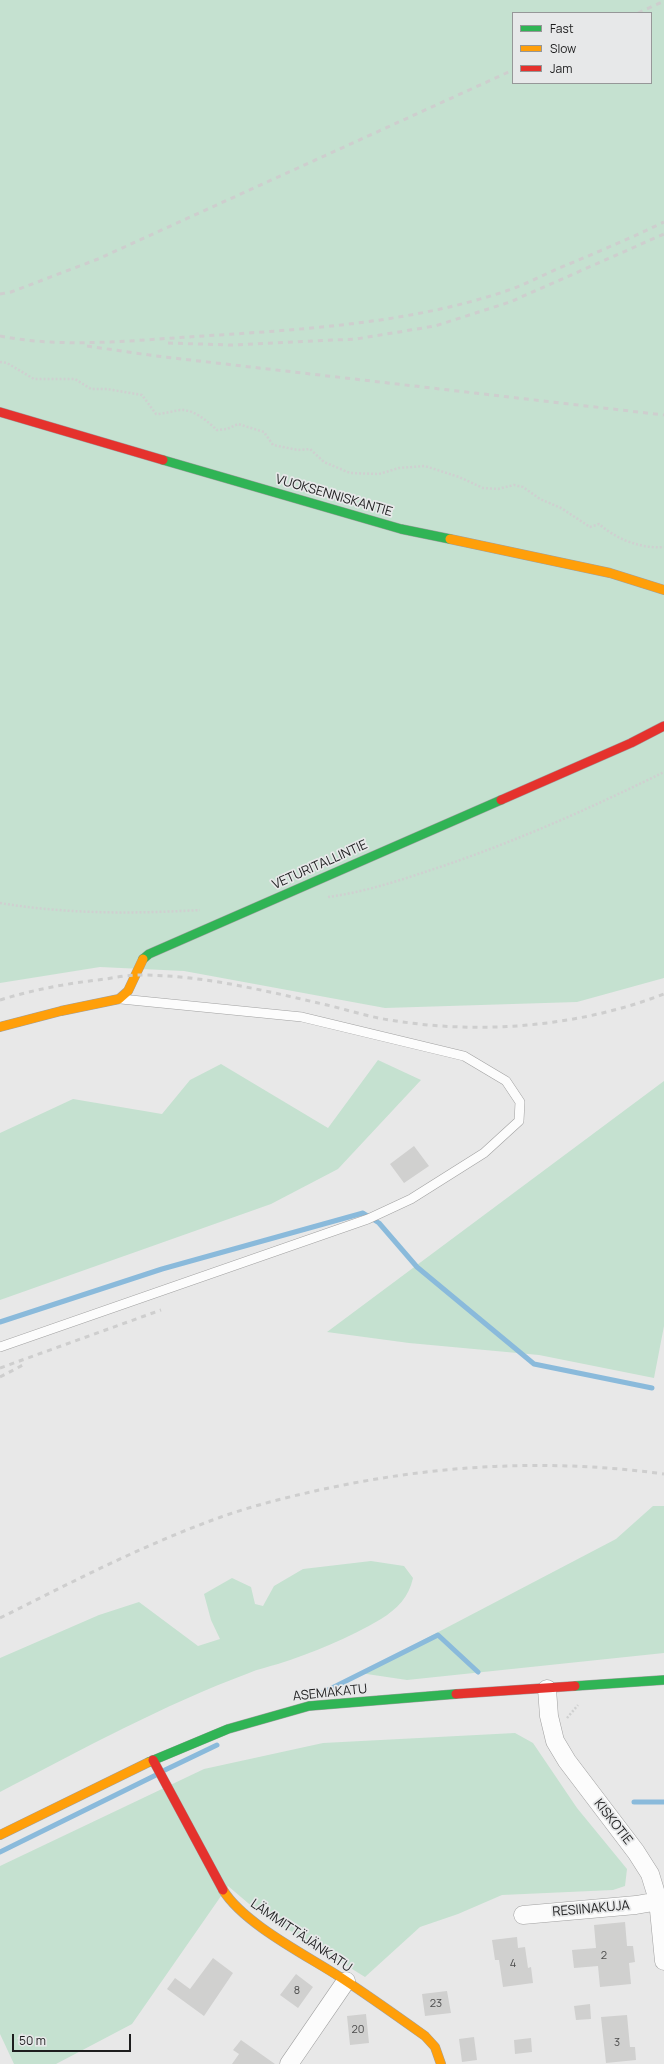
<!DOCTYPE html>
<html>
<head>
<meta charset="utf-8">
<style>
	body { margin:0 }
	#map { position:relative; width:664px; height:2064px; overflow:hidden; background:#e8e8e8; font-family:Manrope,sans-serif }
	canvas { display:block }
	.legend { position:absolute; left:512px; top:12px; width:140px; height:72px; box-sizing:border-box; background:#e7e8e9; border:1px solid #969798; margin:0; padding:5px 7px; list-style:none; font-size:12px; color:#1d1d1e }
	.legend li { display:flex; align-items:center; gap:8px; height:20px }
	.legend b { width:20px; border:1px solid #969798 }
	.scale { position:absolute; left:12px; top:2034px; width:119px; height:18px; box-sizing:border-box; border:2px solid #1d1d1e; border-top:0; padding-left:5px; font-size:12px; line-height:14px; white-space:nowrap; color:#1d1d1e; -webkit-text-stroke:3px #e7e8e9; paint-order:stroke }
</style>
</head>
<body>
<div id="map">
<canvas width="664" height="2064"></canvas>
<ul class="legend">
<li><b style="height:5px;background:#30b455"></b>Fast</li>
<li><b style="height:5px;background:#ff9f0a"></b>Slow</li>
<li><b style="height:5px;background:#e5322d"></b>Jam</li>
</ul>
<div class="scale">50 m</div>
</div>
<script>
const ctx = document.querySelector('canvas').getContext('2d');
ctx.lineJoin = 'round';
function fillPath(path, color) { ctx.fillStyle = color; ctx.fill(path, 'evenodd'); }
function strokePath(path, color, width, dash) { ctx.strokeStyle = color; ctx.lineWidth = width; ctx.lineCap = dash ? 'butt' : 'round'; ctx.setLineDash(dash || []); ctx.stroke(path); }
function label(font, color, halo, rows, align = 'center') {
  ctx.font = font + ' Manrope,sans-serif'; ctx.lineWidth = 3.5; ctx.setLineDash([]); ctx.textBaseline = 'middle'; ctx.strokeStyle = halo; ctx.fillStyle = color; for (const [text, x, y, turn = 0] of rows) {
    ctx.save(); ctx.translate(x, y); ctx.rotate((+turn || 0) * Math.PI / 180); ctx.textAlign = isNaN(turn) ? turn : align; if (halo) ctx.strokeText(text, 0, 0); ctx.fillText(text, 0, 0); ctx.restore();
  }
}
const green = new Path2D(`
	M 0,0 L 664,0 L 664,978 L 577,1002 L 385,1008 L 184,971 L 100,967 L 0,983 ZM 513,13 L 651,13 L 651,83 L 513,83 Z
	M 378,1060 L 421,1080 L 338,1169 L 271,1204 L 0,1300 L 0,1133 L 73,1099 L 162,1114 L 190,1080 L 221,1064 L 328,1128 Z
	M 664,1081 L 664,1326 L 654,1378 L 539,1355 L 409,1343 L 327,1332 Z
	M 653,1506 L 664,1506 L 664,1653 L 407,1680 L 360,1673 L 616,1539 Z
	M 371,1561 L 404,1566 L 413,1578 C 409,1597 397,1609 381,1619 C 349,1638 312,1653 278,1664 C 268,1667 258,1669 249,1673 C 163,1705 81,1750 0,1792 L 0,1658 L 99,1615 L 139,1602 L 198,1646 L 220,1639 L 211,1620 L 204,1594 L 232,1578 L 251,1587 L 255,1604 L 263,1606 L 274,1586 L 303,1569 Z
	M 515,1733 L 533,1743 L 577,1808 L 627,1869 L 625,1886 L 613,1890 L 502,1895 L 458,1914 L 420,1927 L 365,1977 L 255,1909 L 228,1886 L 132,2024 L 56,2064 L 14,2064 L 0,2034 L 0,1866 L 204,1769 L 323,1743 Z`);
const stream = new Path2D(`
	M 0,1322 L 162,1269 L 363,1213 L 379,1223 L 417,1267 L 534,1364 L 652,1388
	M 314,1697 L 438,1635 L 478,1672
	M 165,1770 L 217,1745
	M 634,1802 L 664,1802
	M 0,1852 L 156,1775`);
const building = new Path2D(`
	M 414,1146 L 429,1166 L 404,1183 L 390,1164 Z
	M 625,1922 L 627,1946 L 633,1946 L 635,1962 L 629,1963 L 631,1984 L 600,1987 L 598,1966 L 574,1968 L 572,1950 L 596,1948 L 594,1925 Z
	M 517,1937 L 518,1948 L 525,1947 L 528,1968 L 531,1967 L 533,1983 L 503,1987 L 499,1960 L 495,1960 L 492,1940 Z
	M 213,1958 L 233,1973 L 204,2016 L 167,1989 L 175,1978 L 190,1989 Z
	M 296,1974 L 313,1987 L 298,2008 L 280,1995 Z
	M 447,1991 L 451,2013 L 425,2016 L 422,1994 Z
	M 590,2004 L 591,2019 L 576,2020 L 574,2006 Z
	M 366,2014 L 369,2043 L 350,2045 L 347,2016 Z
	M 627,2015 L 630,2047 L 635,2047 L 636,2060 L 606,2063 L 601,2017 Z
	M 474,2037 L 477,2060 L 462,2062 L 459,2039 Z
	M 531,2038 L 532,2052 L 515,2054 L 514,2040 Z
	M 241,2040 L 275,2064 L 232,2064 L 239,2054 L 233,2050 Z`);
const path = new Path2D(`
	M 0,362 L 7,363 L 34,379 L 75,379 L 91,389 L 107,389 L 142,395 L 156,414 C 165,414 175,410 182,410 C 195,410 208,422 217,430 L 227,429 L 238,424 L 264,432 L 273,445 L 298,450 L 310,449 L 324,462 L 350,473 L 379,474 L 399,468 L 425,466 L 459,477 L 483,488 L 498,489 L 514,485 L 523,487 L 540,499 L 561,508 L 590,527 L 599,524 C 616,539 641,549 664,547
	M 328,897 C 366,892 404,879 440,867 C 517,841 591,808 664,772
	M 0,903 C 66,914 133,914 200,910
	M 567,1718 L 578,1705`);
const lane = new Path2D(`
	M 0,1347 L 368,1219 L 411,1199 L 484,1153 L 519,1121 L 520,1102 L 506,1081 L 464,1056 L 302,1017 L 121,999`);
const street = new Path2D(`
	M 547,1689 L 549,1716 L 555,1741 L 567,1761 L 636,1852 L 650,1874 L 658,1900 L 664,1961
	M 523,1915 L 636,1905 L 664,1900
	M 289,2064 L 346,1981`);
const fast = new Path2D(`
	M 163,460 L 401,529 L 450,539
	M 143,959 L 149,954 L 501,800
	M 575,1686 L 664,1680
	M 149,1762 L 228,1729 L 309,1706 L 456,1694`);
const slow = new Path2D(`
	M 450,539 L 610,573 L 664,590
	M 0,1027 L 61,1011 L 119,999 L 128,991 L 143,959
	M 0,1835 L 149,1762
	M 223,1890 C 244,1924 306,1955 340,1977 C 369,1996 397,2016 425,2036 L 435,2047 L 441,2064`);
const jam = new Path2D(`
	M 0,412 L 163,460
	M 501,800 L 631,743 L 664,726
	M 456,1694 L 575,1686
	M 153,1760 L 223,1890`);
const rail = new Path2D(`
	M 638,13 L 664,1
	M 0,294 L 11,292 L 98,259 L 513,70
	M 0,336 C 61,348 126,341 188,337 C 293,330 403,325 503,292 C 522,286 539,277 557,269 C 593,254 629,239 664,222
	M 168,343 L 231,345 L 356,339 L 435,326 L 510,302 L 664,234
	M 87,346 L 156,356 L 664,415
	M 0,1000 C 35,989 70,983 106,979 C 117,977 129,975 140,975 C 203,975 266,991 327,1005 C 348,1010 369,1017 390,1020 C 480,1035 578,1027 664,994
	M 0,1368 L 161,1310
	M 0,1377 L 23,1365
	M 0,1618 C 72,1582 145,1544 221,1517 C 252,1506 284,1498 315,1491 C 430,1465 547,1458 664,1474`);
const numberNames = [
	["2",604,1956],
	["4",513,1964],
	["8",297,1991],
	["23",436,2004],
	["20",358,2030],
	["3",617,2043]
];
const streetNames = [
	["VUOKSENNISKANTIE",334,496,16],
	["VETURITALLINTIE",320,865,-24],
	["ASEMAKATU",330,1693,-6],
	["KISKOTIE",613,1822,52],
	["RESIINAKUJA",591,1909,-5],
	["LÄMMITTÄJÄNKATU",301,1936,34]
];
fillPath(green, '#c5e1d0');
strokePath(stream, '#8abadb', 5);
fillPath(building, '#d0d0cf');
strokePath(lane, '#a0a0a0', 10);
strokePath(street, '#a0a0a0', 19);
strokePath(fast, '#a0a0a0', 10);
strokePath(slow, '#a0a0a0', 10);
strokePath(jam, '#a0a0a0', 10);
strokePath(path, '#cfd0d0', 2.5, [2, 2]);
strokePath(lane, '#fcfcfc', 9);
strokePath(street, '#fcfcfc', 18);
strokePath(fast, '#30b455', 9);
strokePath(slow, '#ff9f0a', 9);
strokePath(jam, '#e5322d', 9);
strokePath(rail, '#cecece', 3, [5, 5]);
label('11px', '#4b4b4b', null, numberNames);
label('13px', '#1d1d1e', '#e7e8e9', streetNames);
</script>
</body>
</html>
